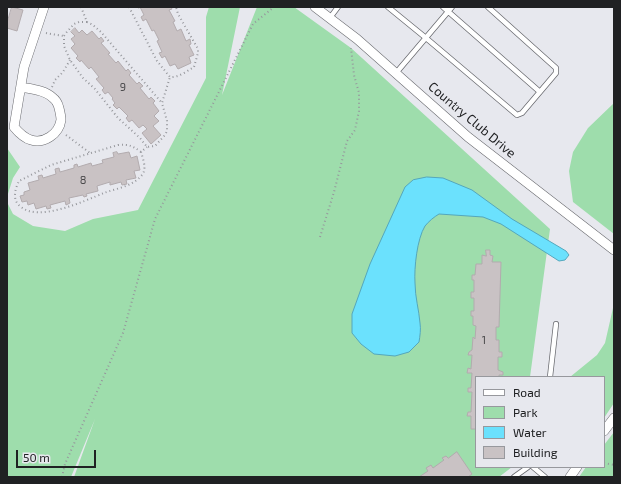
<!DOCTYPE html>
<html>
<head>
<meta charset="utf-8">
<style>
	body { margin:0 }
	#map { position:relative; width:621px; height:484px; overflow:hidden; background:#e7e8ee; font-family:"Exo 2",sans-serif }
	canvas { display:block }
	.frame { position:absolute; inset:0; border:8px solid #202123; pointer-events:none }
	.legend { position:absolute; left:475px; top:376px; width:130px; height:92px; box-sizing:border-box; background:#e7e8ee; border:1px solid #97989d; margin:0; padding:5px 7px; list-style:none; font-size:12px; color:#202123 }
	.legend li { display:flex; align-items:center; gap:8px; height:20px }
	.legend b { width:20px; border:1px solid #97989d }
	.scale { position:absolute; left:16px; top:450px; width:80px; height:18px; box-sizing:border-box; border:2px solid #202123; border-top:0; padding-left:5px; font-size:12px; line-height:14px; white-space:nowrap; color:#202123; -webkit-text-stroke:3px #e7e8ee; paint-order:stroke }
</style>
</head>
<body>
<div id="map">
<canvas width="621" height="484"></canvas>
<div class="frame"></div>
<ul class="legend">
<li><b style="height:5px;background:#fff"></b>Road</li>
<li><b style="height:11px;background:#9eddac"></b>Park</li>
<li><b style="height:11px;background:#6be1fd"></b>Water</li>
<li><b style="height:11px;background:#c9c2c4"></b>Building</li>
</ul>
<div class="scale">50 m</div>
</div>
<script>
const ctx = document.querySelector('canvas').getContext('2d');
ctx.lineJoin = 'round';
function fillPath(path, color) { ctx.fillStyle = color; ctx.fill(path, 'evenodd'); }
function strokePath(path, color, width, dash) { ctx.strokeStyle = color; ctx.lineWidth = width; ctx.lineCap = dash ? 'butt' : 'round'; ctx.setLineDash(dash || []); ctx.stroke(path); }
function label(font, color, halo, rows, align = 'center') {
  ctx.font = font + ' "Exo 2",sans-serif'; ctx.lineWidth = 3; ctx.setLineDash([]); ctx.textBaseline = 'middle'; ctx.strokeStyle = halo; ctx.fillStyle = color; for (const [text, x, y, turn = 0] of rows) {
    ctx.save(); ctx.translate(x, y); ctx.rotate((+turn || 0) * Math.PI / 180); ctx.textAlign = isNaN(turn) ? turn : align; if (halo) ctx.strokeText(text, 0, 0); ctx.fillText(text, 0, 0); ctx.restore();
  }
}
const green = new Path2D(`
	M 209,7 L 240,7 L 222,95 L 257,7 L 294,7 L 351,48 L 550,229 L 530,377 L 476,377 L 476,467 L 512,467 L 499,477 L 74,477 L 95,419 L 71,477 L 7,477 L 7,202 L 13,214 L 33,226 L 65,231 L 93,219 L 138,210 L 206,78 L 206,17 Z
	M 614,103 L 614,234 L 573,202 L 569,171 L 573,152 L 588,128 Z
	M 7,148 L 20,167 L 13,178 L 7,197 Z
	M 614,307 L 614,403 L 604,418 L 604,377 L 570,377 L 597,355 L 605,343 L 613,308 Z
	M 614,432 L 614,477 L 579,477 L 586,467 L 604,467 L 604,445 Z`);
const water = new Path2D(`
	M 427,177 L 443,178 L 472,190 L 512,219 L 566,251 L 569,255 L 565,260 L 559,261 L 501,224 L 483,217 L 439,214 C 434,217 429,221 425,226 C 417,239 414,268 415,283 C 415,297 419,310 420,323 C 421,329 420,336 419,342 L 409,352 L 395,356 L 374,354 L 361,344 L 352,333 L 352,314 L 370,264 L 405,187 L 413,180 Z`);
const building = new Path2D(`
	M 12,7 L 23,10 L 17,31 L 7,28 L 7,23 Z
	M 138,7 L 171,7 L 172,9 L 169,10 L 175,21 L 173,22 L 177,31 L 181,29 L 186,41 L 190,39 L 191,44 L 189,45 L 194,55 L 189,57 L 191,63 L 178,69 L 175,64 L 170,66 L 165,56 L 162,58 L 159,53 L 162,52 L 157,41 L 159,40 L 154,30 L 152,31 L 146,19 L 143,21 L 141,17 L 144,15 L 140,7 L 139,8 Z
	M 75,28 L 79,33 L 82,30 L 87,35 L 92,31 L 99,39 L 101,37 L 104,41 L 101,43 L 110,53 L 108,54 L 116,63 L 118,61 L 126,71 L 128,69 L 131,73 L 129,75 L 137,84 L 139,82 L 143,86 L 140,88 L 149,99 L 151,97 L 155,101 L 153,103 L 159,111 L 154,116 L 159,121 L 153,126 L 161,135 L 151,144 L 142,133 L 147,129 L 143,125 L 139,128 L 132,120 L 129,122 L 126,118 L 128,116 L 119,107 L 117,109 L 113,105 L 115,103 L 112,99 L 113,98 L 108,92 L 105,94 L 102,90 L 104,88 L 96,79 L 99,77 L 91,67 L 89,69 L 81,60 L 80,62 L 76,58 L 78,56 L 71,48 L 75,44 L 71,39 L 75,36 L 71,32 Z
	M 117,152 L 118,154 L 129,152 L 131,158 L 137,156 L 140,170 L 134,171 L 136,178 L 126,180 L 127,184 L 122,185 L 121,182 L 110,185 L 110,182 L 97,186 L 98,191 L 86,194 L 87,196 L 84,197 L 83,195 L 69,198 L 70,203 L 66,205 L 65,201 L 50,205 L 51,208 L 47,209 L 46,206 L 36,209 L 34,203 L 28,205 L 27,201 L 22,202 L 20,196 L 24,195 L 24,192 L 30,190 L 28,183 L 39,180 L 38,176 L 42,175 L 43,178 L 56,174 L 55,169 L 59,168 L 60,172 L 74,168 L 74,165 L 77,164 L 78,167 L 91,163 L 92,166 L 103,163 L 102,160 L 114,157 L 113,153 Z
	M 486,250 L 490,250 L 490,255 L 493,256 L 492,262 L 501,262 L 499,327 L 496,327 L 496,340 L 499,340 L 499,352 L 502,352 L 502,357 L 498,357 L 498,370 L 503,372 L 503,375 L 499,375 L 499,377 L 476,377 L 476,429 L 471,429 L 471,416 L 467,416 L 468,412 L 471,412 L 472,392 L 468,392 L 468,388 L 471,388 L 472,373 L 467,373 L 468,368 L 471,369 L 472,355 L 468,355 L 469,352 L 472,350 L 473,337 L 475,339 L 476,326 L 473,325 L 473,316 L 471,316 L 471,311 L 474,311 L 474,298 L 471,298 L 471,292 L 474,292 L 474,280 L 472,280 L 472,275 L 475,275 L 476,264 L 482,264 L 482,255 L 486,256 Z
	M 457,452 L 472,474 L 468,477 L 419,477 L 428,471 L 426,468 L 431,465 L 433,468 L 444,460 L 442,458 L 446,456 L 448,458 Z`);
const path = new Path2D(`
	M 81,7 L 87,22 L 93,25 L 101,32 L 162,103 L 170,77
	M 129,7 L 157,61 L 170,77 C 178,78 187,71 194,67 L 198,53 L 198,49 L 178,14 L 176,7
	M 87,22 L 79,22 L 74,24 L 66,33 L 64,36 L 64,46 L 70,60 L 83,78 L 95,89 L 118,118 L 140,138 L 147,147 L 155,146 L 165,135 L 167,131 L 167,121 L 162,103
	M 46,33 L 51,34 L 64,36
	M 52,87 L 55,80 L 63,72 L 70,60
	M 66,135 L 90,153
	M 141,152 C 133,146 129,144 118,145 L 51,165 L 19,181 C 15,189 12,200 20,206 C 38,223 84,201 104,193 C 117,188 132,187 142,175 C 147,169 143,159 141,152 L 147,147
	M 320,237 L 334,192 L 347,141 L 355,130 L 359,111 L 359,93 L 354,75 L 351,48
	M 604,463 L 614,465
	M 62,477 L 65,464 L 123,333 L 155,219 L 253,24 L 274,7`);
const lane = new Path2D(`
	M 388,7 L 426,38 L 517,115 L 522,113 L 556,73 L 556,68 L 488,7
	M 443,7 L 540,92
	M 329,19 L 338,7
	M 396,73 L 452,7
	M 550,377 L 556,324
	M 533,467 L 545,477
	M 514,477 L 528,467`);
const street = new Path2D(`
	M 315,7 L 357,39 L 468,137 L 614,250
	M 21,87 C 31,89 45,90 53,98 C 56,100 58,104 59,108 C 60,112 61,117 61,120 C 59,134 44,144 31,140 C 24,138 19,133 14,127 L 24,67 L 44,7
	M 604,431 L 614,418
	M 570,477 L 577,467`);
const numberNames = [
	["9",123,87],
	["8",83,180],
	["1",484,340]
];
const streetNames = [
	["Country Club Drive",472,120,40]
];
fillPath(green, '#9eddac');
fillPath(water, '#6be1fd');
strokePath(water, '#54a7bc', 1);
fillPath(building, '#c9c2c4');
strokePath(building, '#b2abae', 1);
strokePath(lane, '#696a6f', 6);
strokePath(street, '#696a6f', 10);
strokePath(path, '#96979c', 2, [1, 3]);
strokePath(lane, '#fff', 4.5);
strokePath(street, '#fff', 9);
label('11px', '#4a494b', null, numberNames);
label('13px', '#202123', '#e7e8ee', streetNames);
</script>
</body>
</html>
